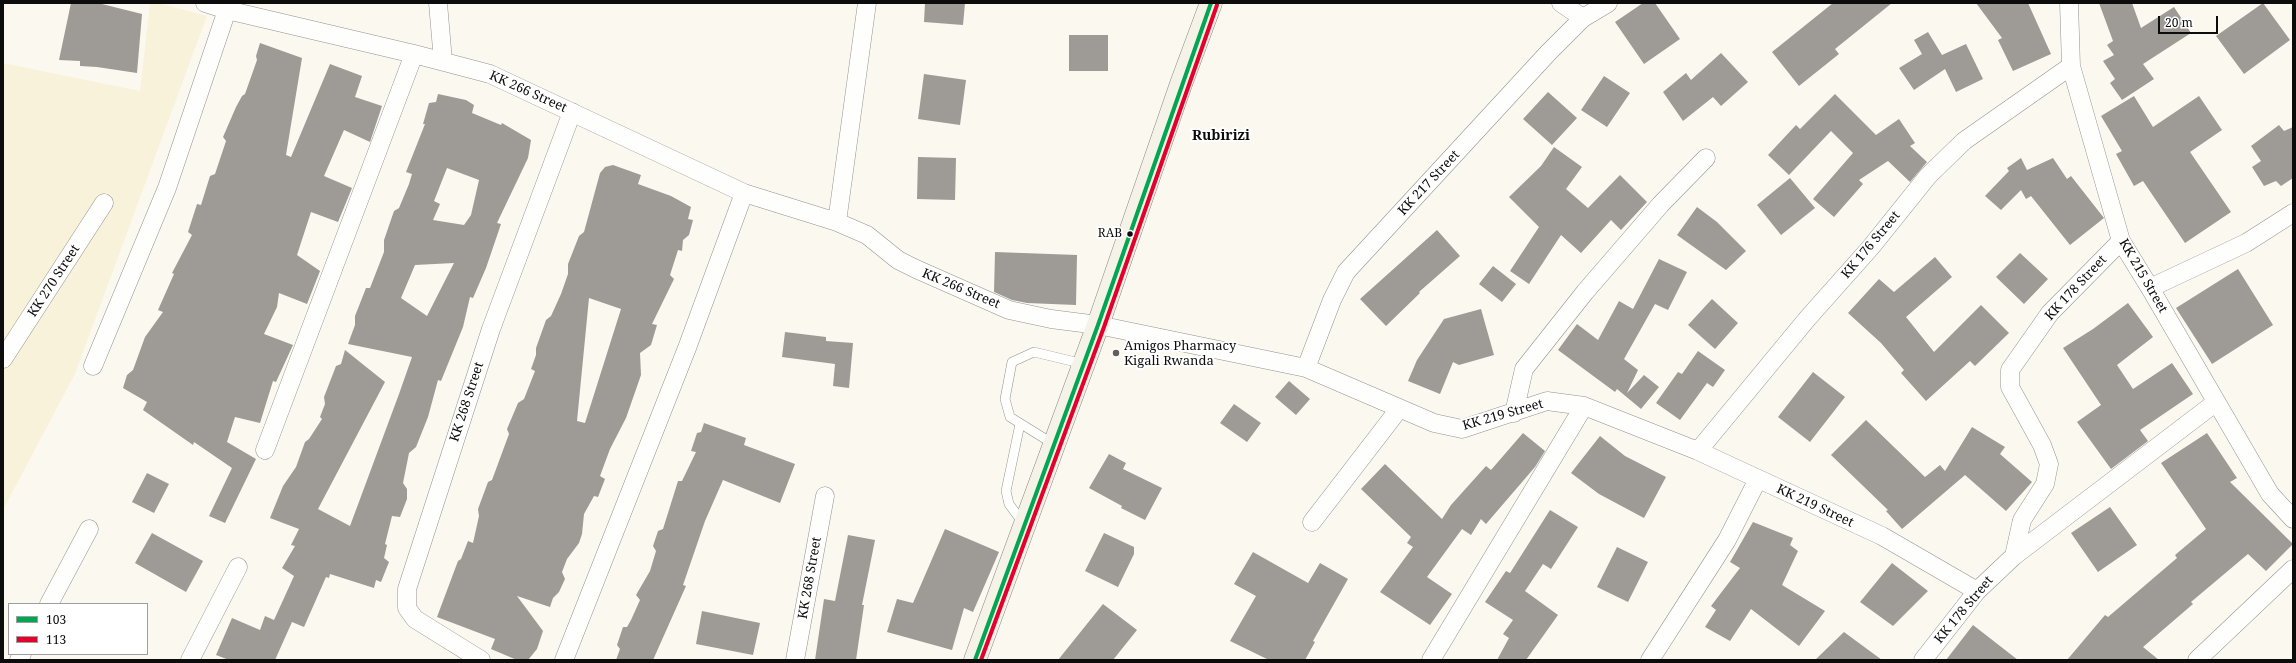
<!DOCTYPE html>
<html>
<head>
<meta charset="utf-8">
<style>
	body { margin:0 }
	#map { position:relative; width:2296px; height:663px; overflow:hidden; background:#fbf8f0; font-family:"Noto Serif",serif }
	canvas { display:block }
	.frame { position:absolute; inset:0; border:4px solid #0c0c0c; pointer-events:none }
	.legend { position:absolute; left:8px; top:603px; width:140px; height:52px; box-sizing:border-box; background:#fff; border:1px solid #9e9e9e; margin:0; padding:5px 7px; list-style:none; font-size:12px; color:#0c0c0c }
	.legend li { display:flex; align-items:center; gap:8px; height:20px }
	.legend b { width:20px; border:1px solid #9e9e9e }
	.scale { position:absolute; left:2158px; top:16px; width:60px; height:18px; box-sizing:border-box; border:2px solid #0c0c0c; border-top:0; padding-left:5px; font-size:12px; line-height:14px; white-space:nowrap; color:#0c0c0c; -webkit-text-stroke:3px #fff; paint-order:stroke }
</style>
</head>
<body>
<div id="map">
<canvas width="2296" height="663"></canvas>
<div class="frame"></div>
<ul class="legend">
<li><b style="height:5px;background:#00a651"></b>103</li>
<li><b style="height:5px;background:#e4002b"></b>113</li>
</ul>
<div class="scale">20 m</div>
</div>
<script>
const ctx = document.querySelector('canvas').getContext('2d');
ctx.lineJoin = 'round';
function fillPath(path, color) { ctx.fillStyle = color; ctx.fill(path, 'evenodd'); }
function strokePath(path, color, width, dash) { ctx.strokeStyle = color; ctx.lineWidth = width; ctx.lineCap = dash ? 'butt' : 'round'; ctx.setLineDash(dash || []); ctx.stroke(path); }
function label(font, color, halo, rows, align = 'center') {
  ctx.font = font + ' "Noto Serif",serif'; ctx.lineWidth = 4; ctx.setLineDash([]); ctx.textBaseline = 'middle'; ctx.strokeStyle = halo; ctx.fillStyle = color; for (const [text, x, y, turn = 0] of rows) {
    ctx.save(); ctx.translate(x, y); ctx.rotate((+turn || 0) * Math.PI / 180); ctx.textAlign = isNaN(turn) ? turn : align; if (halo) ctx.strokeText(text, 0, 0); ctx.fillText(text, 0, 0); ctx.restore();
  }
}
const farmland = new Path2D(`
	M 150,3 L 159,3 L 207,16 L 75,374 L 3,510 L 3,63 L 140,91 Z`);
const building = new Path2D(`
	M 71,3 L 98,3 L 142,14 L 137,73 L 97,67 L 80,66 L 80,61 L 59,60 Z
	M 925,3 L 965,3 L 963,25 L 924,22 Z
	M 1643,3 L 1655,3 L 1680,39 L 1644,64 L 1615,22 Z
	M 1833,3 L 1892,3 L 1835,49 L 1839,54 L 1799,86 L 1772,52 Z
	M 1976,3 L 2028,3 L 2051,54 L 2013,71 L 1998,40 L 2002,38 Z
	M 2099,3 L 2132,3 L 2141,28 L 2174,7 L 2191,33 L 2143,64 L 2154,79 L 2122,100 L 2110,83 L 2115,79 L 2103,61 L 2114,55 L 2107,45 L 2113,41 Z
	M 2263,3 L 2290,40 L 2244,74 L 2216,36 Z
	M 1928,32 L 1942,55 L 1966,44 L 1983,79 L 1956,92 L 1945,69 L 1914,90 L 1899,68 L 1922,54 L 1914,40 Z
	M 1069,35 L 1108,35 L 1108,71 L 1069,71 Z
	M 260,43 L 302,58 L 286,155 L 291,157 L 330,64 L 362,76 L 355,97 L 382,106 L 370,142 L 344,130 L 324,176 L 352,188 L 338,222 L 311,212 L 297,255 L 320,271 L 307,304 L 279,293 L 277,307 L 264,334 L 293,345 L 276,382 L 273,381 L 260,423 L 235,417 L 227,442 L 256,459 L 225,523 L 209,516 L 232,468 L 194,442 L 193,445 L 143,410 L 147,402 L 123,388 L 127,375 L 133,370 L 145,337 L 163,312 L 158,310 L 174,274 L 172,273 L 192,235 L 188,232 L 197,204 L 201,205 L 210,176 L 215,174 L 226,141 L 223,137 L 236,107 L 242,96 L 245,94 L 257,60 L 256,56 Z
	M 1721,53 L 1748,82 L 1721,106 L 1713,97 L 1683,121 L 1663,92 L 1686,73 L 1691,80 Z
	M 924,74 L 966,80 L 960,125 L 918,119 Z
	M 1604,76 L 1630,93 L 1607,127 L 1581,110 Z
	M 1548,92 L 1577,118 L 1552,145 L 1523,119 Z
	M 438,94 L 466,100 L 474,105 L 472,113 L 501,125 L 502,123 L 531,140 L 528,158 L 497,223 L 501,224 L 486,268 L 473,298 L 470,297 L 463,327 L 441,381 L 438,380 L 428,417 L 416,447 L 409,453 L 403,483 L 407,489 L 407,499 L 400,517 L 392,516 L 385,544 L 387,545 L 384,558 L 389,562 L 381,582 L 376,580 L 374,588 L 330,574 L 329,578 L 326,577 L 304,627 L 292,622 L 275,660 L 229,660 L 216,655 L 232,618 L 260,630 L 265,616 L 274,620 L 294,576 L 282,568 L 295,546 L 291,545 L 299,529 L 270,518 L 283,486 L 296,467 L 305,442 L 309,439 L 322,419 L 320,417 L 325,404 L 324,397 L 336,366 L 341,364 L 345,350 L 385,382 L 318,509 L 350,526 L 399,394 L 412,357 L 348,344 L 355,325 L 355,316 L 366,288 L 370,288 L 384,252 L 384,240 L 394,211 L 399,208 L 409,184 L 412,174 L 406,172 L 425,124 L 423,124 L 429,103 L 436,102 ZM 447,168 L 479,180 L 471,215 L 464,225 L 433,220 L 440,204 L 434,201 ZM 454,263 L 427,316 L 401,298 L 415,265 Z
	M 1835,94 L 1876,135 L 1899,119 L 1915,143 L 1910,146 L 1927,162 L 1910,182 L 1888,161 L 1859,180 L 1863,184 L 1834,217 L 1813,199 L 1853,153 L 1831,131 L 1789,175 L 1768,155 L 1796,125 L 1800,129 Z
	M 2134,96 L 2153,127 L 2199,96 L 2222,130 L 2190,152 L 2231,212 L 2185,243 L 2143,181 L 2134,186 L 2116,154 L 2122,151 L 2101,116 Z
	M 2279,125 L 2284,131 L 2293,127 L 2293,178 L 2281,186 L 2276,181 L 2264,186 L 2252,167 L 2261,161 L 2251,146 Z
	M 1554,147 L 1582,167 L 1566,189 L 1588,208 L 1620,175 L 1647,202 L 1621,230 L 1611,220 L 1581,253 L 1561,235 L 1529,284 L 1510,271 L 1539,227 L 1509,197 L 1541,166 Z
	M 918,157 L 956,158 L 955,200 L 917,199 Z
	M 2021,158 L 2027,170 L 2053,158 L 2067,179 L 2071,176 L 2104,218 L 2070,245 L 2031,196 L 2026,199 L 2021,190 L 2001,210 L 1985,196 L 2009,171 L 2007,168 Z
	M 613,165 L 641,175 L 638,184 L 671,196 L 691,207 L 688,219 L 693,220 L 689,235 L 683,240 L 682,251 L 678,250 L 670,275 L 674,279 L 652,324 L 657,325 L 651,345 L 640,353 L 641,375 L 626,418 L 610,449 L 600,476 L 605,479 L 598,497 L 594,496 L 584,514 L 582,534 L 579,543 L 567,559 L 562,572 L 565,579 L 559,592 L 553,598 L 550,607 L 517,596 L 543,631 L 537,649 L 528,660 L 517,660 L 491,649 L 495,639 L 437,617 L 458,561 L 461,559 L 468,541 L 473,543 L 479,516 L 478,509 L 488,482 L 492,480 L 509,434 L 507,429 L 518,403 L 524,399 L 535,371 L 531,369 L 536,355 L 536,348 L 546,320 L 551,316 L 561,294 L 568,274 L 568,264 L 579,236 L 584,232 L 600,173 L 605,167 ZM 589,298 L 621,309 L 585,423 L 577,421 Z
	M 1790,178 L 1815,208 L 1781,235 L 1757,205 Z
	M 1697,207 L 1717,222 L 1746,251 L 1726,270 L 1677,235 Z
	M 1437,230 L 1460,256 L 1419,292 L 1420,293 L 1386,326 L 1360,299 Z
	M 995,252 L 1077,255 L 1076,305 L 1027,303 L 1012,300 L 994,292 Z
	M 2020,253 L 2048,279 L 2024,304 L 1996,277 Z
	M 1935,257 L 1952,277 L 1906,317 L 1934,352 L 1981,305 L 2009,333 L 1975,366 L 1970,361 L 1926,401 L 1901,373 L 1904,370 L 1881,343 L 1848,313 L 1879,279 L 1894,292 Z
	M 1659,259 L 1687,272 L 1668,310 L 1655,304 L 1624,359 L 1638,370 L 1627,393 L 1644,375 L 1659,387 L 1641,409 L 1617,389 L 1615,392 L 1558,350 L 1577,324 L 1598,340 L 1619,301 L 1633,309 Z
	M 1493,266 L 1516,284 L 1502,302 L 1479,284 Z
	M 2238,269 L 2273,325 L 2212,364 L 2176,308 Z
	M 1712,299 L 1738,323 L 1715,349 L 1688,325 Z
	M 2128,303 L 2153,337 L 2117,365 L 2133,389 L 2172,363 L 2193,394 L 2140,430 L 2148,441 L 2111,469 L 2077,422 L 2101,405 L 2063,348 L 2093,329 Z
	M 1481,309 L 1494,355 L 1459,365 L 1453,362 L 1440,394 L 1408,381 L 1417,360 L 1444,319 Z
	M 785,332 L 826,337 L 826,341 L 853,343 L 849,388 L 833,386 L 835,364 L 782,357 Z
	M 1698,351 L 1725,370 L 1713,387 L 1707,383 L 1680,420 L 1656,403 L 1678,372 L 1682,374 Z
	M 1813,372 L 1845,397 L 1810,442 L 1778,417 Z
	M 1289,381 L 1310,399 L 1296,415 L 1275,397 Z
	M 1234,404 L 1261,423 L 1247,442 L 1220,423 Z
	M 1866,420 L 1925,477 L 1940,465 L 1945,471 L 1972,427 L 2005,447 L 2000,454 L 2032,482 L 2006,511 L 1965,475 L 1902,529 L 1886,511 L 1888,510 L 1831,455 Z
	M 704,423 L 746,438 L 744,445 L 795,464 L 780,503 L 723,480 L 705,521 L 683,585 L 686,586 L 653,660 L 616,660 L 620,649 L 617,645 L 623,627 L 627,627 L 631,620 L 640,600 L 636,595 L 650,571 L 656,551 L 653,546 L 658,531 L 663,529 L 678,481 L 682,481 L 696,452 L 691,451 L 697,433 L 701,432 Z
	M 1523,433 L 1545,451 L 1535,467 L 1486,524 L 1481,519 L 1471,535 L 1462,529 L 1427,577 L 1452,594 L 1430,625 L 1380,592 L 1413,547 L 1407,543 L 1411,537 L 1361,489 L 1385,464 L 1442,519 L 1451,505 L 1486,466 L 1491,470 Z
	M 2207,433 L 2237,478 L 2230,482 L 2293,544 L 2266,571 L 2248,554 L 2191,602 L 2193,604 L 2143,647 L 2159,660 L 2067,660 L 2105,615 L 2108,617 L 2177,558 L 2175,555 L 2206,529 L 2161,463 Z
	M 1600,436 L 1625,456 L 1666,477 L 1644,518 L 1599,494 L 1571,473 Z
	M 1109,454 L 1126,463 L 1123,469 L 1162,488 L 1145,520 L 1121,508 L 1122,506 L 1089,488 Z
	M 147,473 L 169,484 L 154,513 L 132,502 Z
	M 2110,507 L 2137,545 L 2098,572 L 2071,533 Z
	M 1550,510 L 1578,527 L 1551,569 L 1543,564 L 1525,591 L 1558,615 L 1526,660 L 1497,660 L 1509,638 L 1503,634 L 1513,620 L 1485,602 L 1506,571 L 1510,573 Z
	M 1753,522 L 1793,538 L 1790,545 L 1798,551 L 1782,585 L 1825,611 L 1799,646 L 1751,609 L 1730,641 L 1705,627 L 1716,610 L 1711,606 L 1740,568 L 1730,562 Z
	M 945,529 L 999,552 L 973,612 L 964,608 L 952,650 L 887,632 L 897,599 L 913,603 Z
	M 152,533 L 203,561 L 186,592 L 135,563 Z
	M 1104,533 L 1134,547 L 1134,554 L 1118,587 L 1085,571 Z
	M 848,535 L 875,540 L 862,605 L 864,605 L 856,660 L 815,660 L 824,599 L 835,601 Z
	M 1617,547 L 1648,562 L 1628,602 L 1597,587 Z
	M 1253,552 L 1308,583 L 1320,563 L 1348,579 L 1313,641 L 1315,642 L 1305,660 L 1269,660 L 1230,641 L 1256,596 L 1234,584 Z
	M 1892,563 L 1928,591 L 1893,626 L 1860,602 Z
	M 1103,604 L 1137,630 L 1113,660 L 1058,660 Z
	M 702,611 L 760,623 L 753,655 L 696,644 Z
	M 1973,625 L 2018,660 L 1946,660 Z
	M 1844,632 L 1882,660 L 1815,660 Z`);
const service = new Path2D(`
	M 1020,424 L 1006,491 L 1009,504 L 1023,523
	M 1055,445 L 1010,417 L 1005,399 L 1012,362 L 1034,352 L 1084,364`);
const minor = new Path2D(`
	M 205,3 L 227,10 L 414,54 L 490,74 L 744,193 L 837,222 L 867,235 L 898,260 L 916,269 L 1009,310 L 1051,319 L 1098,325 L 1306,368 L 1434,423 L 1462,429 L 1547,401 L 1584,406 L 1698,451 L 1882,536 L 1977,591
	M 438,3 L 443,61
	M 1561,3 L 1583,18
	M 2069,3 L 2071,66 L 2121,241 L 2150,288 L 2270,494 L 2293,519
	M 837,222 L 867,3
	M 2150,288 L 2246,243 L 2293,213
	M 3,359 L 104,203
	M 93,366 L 167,188 L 227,10 L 227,3
	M 1306,368 L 1332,300 L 1346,272 L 1548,53 L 1583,18 L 1608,3
	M 1514,413 L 1524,369 L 1585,292 L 1661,204 L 1706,158
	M 265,450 L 414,54
	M 1698,451 L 1807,319 L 1871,247 L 1928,176 L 1964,141 L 2071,66
	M 1312,522 L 1399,409
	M 2014,556 L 2215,403
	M 49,604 L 89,529
	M 19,660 L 22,654
	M 190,660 L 238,567
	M 481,660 L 415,619 L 407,608 L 407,589 L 491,329 L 572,112
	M 564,660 L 687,348 L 744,193
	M 795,660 L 825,496
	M 1431,660 L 1584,406
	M 1650,660 L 1727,540 L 1758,479
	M 1923,660 L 1977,591 L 2014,556 L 2022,520 L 2045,484 L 2049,464 L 2042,445 L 2010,387 L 2010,370 L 2050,313 L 2121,241
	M 2197,660 L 2293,569`);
const secondary = new Path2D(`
	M 975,660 L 1098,325 L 1181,84 L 1211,3`);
const bus1 = new Path2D(`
	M 975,660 L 1098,325 L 1211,3`);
const bus2 = new Path2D(`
	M 981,660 L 1104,327 L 1217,5`);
const markers = [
	[1130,234,3.5,"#0c0c0c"],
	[1116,353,4,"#605f5c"]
];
const busNames = [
	["RAB",1122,234]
];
const streetNames = [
	["KK 266 Street",528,92,24],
	["KK 217 Street",1429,183,-47],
	["KK 176 Street",1871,245,-50],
	["KK 215 Street",2143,276,60],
	["KK 270 Street",54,281,-57],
	["KK 178 Street",2076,288,-47],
	["KK 266 Street",961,289,23],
	["KK 268 Street",467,402,-72],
	["KK 219 Street",1503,415,-16],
	["KK 219 Street",1815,506,25],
	["KK 268 Street",810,578,-80],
	["KK 178 Street",1964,610,-50]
];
const poiNames = [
	["Amigos Pharmacy",1124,346],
	["Kigali Rwanda",1124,361]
];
const neighbourhoodNames = [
	["Rubirizi",1221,136]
];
fillPath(farmland, '#f9f2db');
fillPath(building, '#9e9a96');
strokePath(service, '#94928f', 10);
strokePath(minor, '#94928f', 19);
strokePath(secondary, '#8a8985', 23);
strokePath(service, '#fefefd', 9);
strokePath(minor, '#fefefd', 18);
strokePath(secondary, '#f5f2e8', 22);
strokePath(bus1, '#00a651', 4);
strokePath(bus2, '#e4002b', 4);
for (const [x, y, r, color] of markers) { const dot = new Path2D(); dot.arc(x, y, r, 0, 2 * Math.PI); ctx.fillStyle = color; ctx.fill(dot); strokePath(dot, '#fff', 1.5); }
label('12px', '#0c0c0c', '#fff', busNames, 'right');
label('13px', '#0c0c0c', '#fff', streetNames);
label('13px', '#0c0c0c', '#fff', poiNames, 'left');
label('bold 14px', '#0c0c0c', '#fff', neighbourhoodNames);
</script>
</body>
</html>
